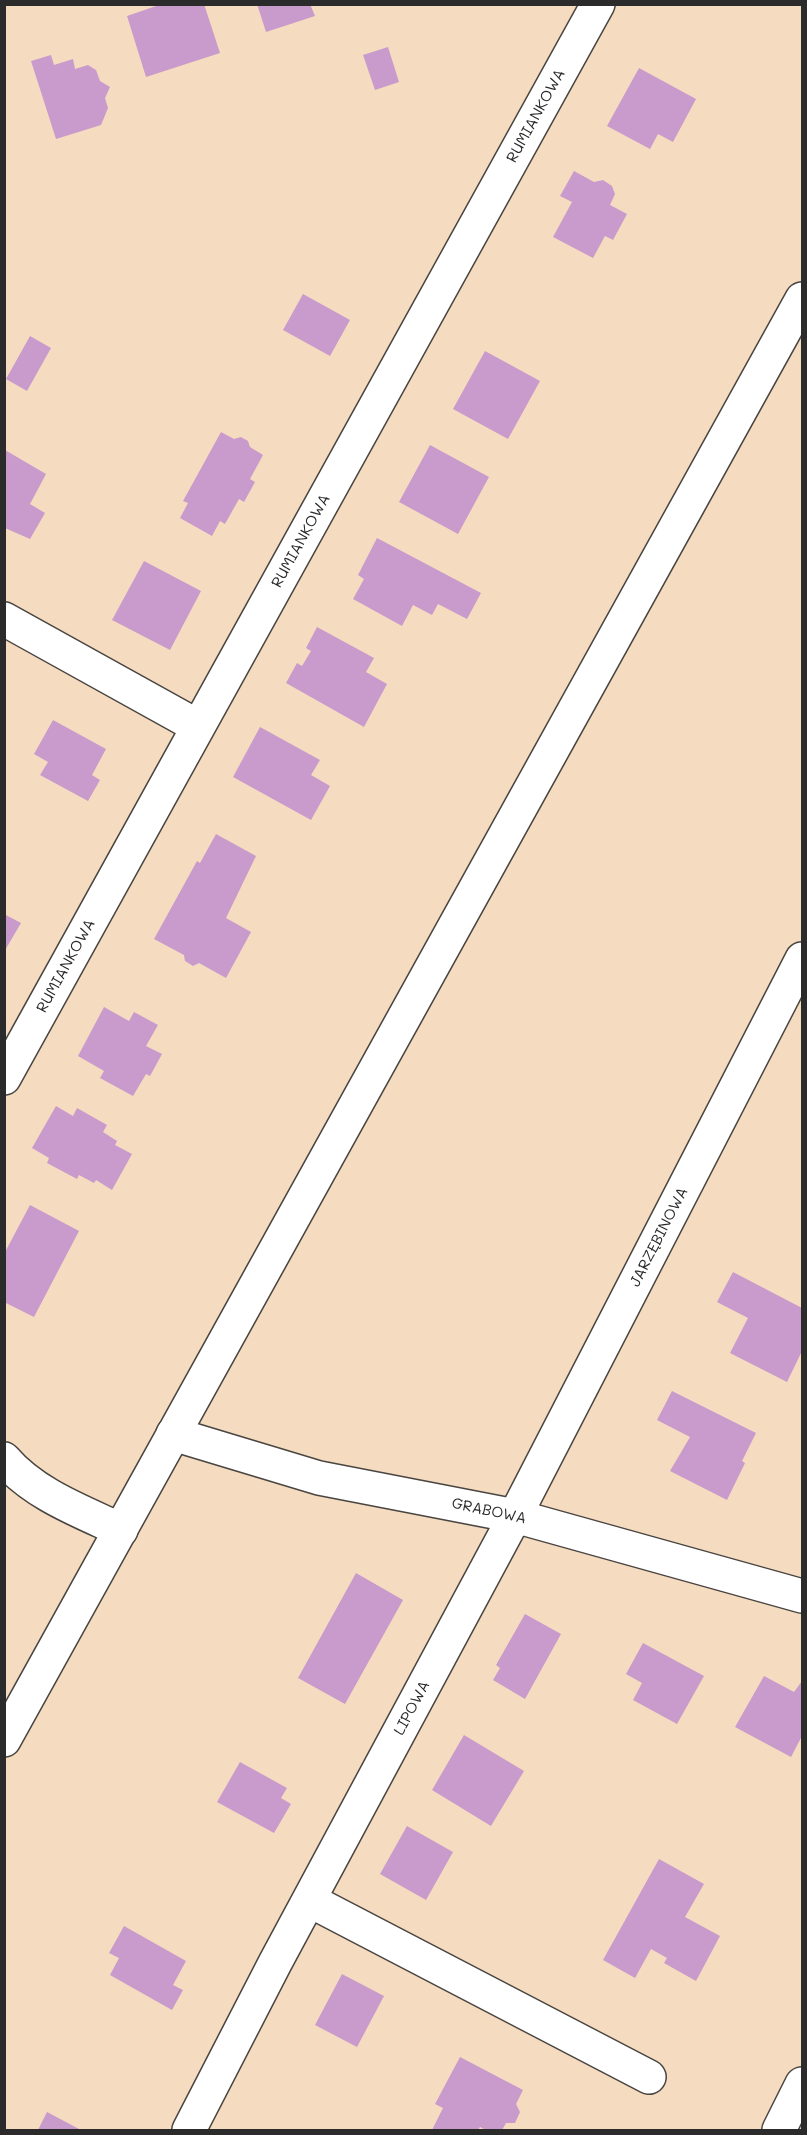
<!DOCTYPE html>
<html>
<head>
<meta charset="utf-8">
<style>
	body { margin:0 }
	#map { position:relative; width:807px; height:2135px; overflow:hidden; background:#f5dbbf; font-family:Mali,sans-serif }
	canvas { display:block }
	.frame { position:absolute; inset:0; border:6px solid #2b2b2b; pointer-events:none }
</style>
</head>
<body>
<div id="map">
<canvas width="807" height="2135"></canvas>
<div class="frame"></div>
</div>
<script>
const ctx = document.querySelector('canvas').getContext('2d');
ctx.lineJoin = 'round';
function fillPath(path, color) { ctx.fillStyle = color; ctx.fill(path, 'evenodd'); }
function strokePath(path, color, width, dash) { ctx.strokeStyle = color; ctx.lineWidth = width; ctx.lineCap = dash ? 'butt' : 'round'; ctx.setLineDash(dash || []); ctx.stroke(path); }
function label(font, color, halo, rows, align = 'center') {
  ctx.font = font + ' Mali,sans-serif'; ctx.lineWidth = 4.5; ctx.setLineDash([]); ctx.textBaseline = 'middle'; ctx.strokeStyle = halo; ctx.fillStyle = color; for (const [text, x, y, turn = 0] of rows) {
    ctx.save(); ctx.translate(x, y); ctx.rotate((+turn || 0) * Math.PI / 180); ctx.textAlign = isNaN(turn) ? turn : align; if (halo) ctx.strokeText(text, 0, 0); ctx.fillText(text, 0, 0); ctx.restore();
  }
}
const building = new Path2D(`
	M 162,4 L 204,4 L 220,53 L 146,77 L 127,16 Z
	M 257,4 L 310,4 L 315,16 L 266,32 Z
	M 388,47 L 399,82 L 375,90 L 363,55 Z
	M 51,55 L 54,65 L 73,59 L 75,69 L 88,65 L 96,70 L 100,81 L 110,87 L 105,98 L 108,108 L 101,125 L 56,139 L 31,61 Z
	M 639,68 L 696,99 L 673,142 L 658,134 L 650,149 L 607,126 Z
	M 574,171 L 594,182 L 603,180 L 612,186 L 615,194 L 610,205 L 627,214 L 613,240 L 605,236 L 593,258 L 553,237 L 572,202 L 560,196 Z
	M 303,294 L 350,320 L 330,356 L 283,330 Z
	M 30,336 L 51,348 L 27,391 L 6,379 Z
	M 485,351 L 540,381 L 508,439 L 453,409 Z
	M 221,432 L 234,439 L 241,437 L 248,441 L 250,447 L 263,455 L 250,479 L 255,482 L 244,502 L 239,499 L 225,524 L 220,521 L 212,536 L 180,518 L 188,503 L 183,501 Z
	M 430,445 L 489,477 L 458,534 L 399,502 Z
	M 5,450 L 46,474 L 30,504 L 45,513 L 30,539 L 5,528 Z
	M 377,538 L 481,593 L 467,619 L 438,604 L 432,615 L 413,605 L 402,626 L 353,599 L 364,579 L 358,575 Z
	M 144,561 L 201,591 L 170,650 L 112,620 Z
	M 317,627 L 374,658 L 366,672 L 387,684 L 364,727 L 286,683 L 297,663 L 302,666 L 311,651 L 306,648 Z
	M 53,720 L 106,749 L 92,775 L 100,780 L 88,801 L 40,775 L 48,762 L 34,754 Z
	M 260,727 L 320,760 L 311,775 L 330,786 L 311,820 L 233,777 Z
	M 216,834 L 256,856 L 226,918 L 251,932 L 226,978 L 199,963 L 193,966 L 185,961 L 184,955 L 154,939 L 197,861 L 200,863 Z
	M 4,914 L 21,923 L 4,952 Z
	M 104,1007 L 129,1021 L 134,1012 L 158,1025 L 146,1046 L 162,1054 L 150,1076 L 146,1074 L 133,1096 L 100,1078 L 104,1071 L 78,1056 Z
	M 56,1106 L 73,1116 L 77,1108 L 107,1125 L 103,1132 L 117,1141 L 115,1145 L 132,1154 L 112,1190 L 96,1180 L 94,1183 L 79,1175 L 77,1179 L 47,1163 L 49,1158 L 32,1148 Z
	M 30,1205 L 79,1231 L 34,1317 L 4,1302 L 4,1254 Z
	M 733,1272 L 802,1308 L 802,1351 L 787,1382 L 730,1353 L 748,1318 L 717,1302 Z
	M 672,1391 L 756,1433 L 742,1461 L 745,1463 L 727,1500 L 670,1471 L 690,1437 L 657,1420 Z
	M 356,1573 L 403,1600 L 345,1704 L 298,1678 Z
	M 525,1614 L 561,1634 L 525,1699 L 493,1680 L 500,1668 L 496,1665 Z
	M 643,1643 L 704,1676 L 677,1724 L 633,1700 L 642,1683 L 626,1674 Z
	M 764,1676 L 794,1692 L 802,1681 L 802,1736 L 791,1757 L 735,1727 Z
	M 464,1735 L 524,1771 L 491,1826 L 432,1790 Z
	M 240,1762 L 287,1788 L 281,1798 L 291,1804 L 274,1833 L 217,1802 Z
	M 407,1826 L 453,1852 L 426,1900 L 380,1874 Z
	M 659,1859 L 704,1884 L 685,1917 L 720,1936 L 696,1981 L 664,1963 L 667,1958 L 651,1949 L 635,1978 L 603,1960 Z
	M 124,1926 L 186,1961 L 173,1985 L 183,1990 L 172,2010 L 110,1975 L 119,1958 L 109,1953 Z
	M 342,1974 L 384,1996 L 357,2047 L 315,2025 Z
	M 460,2057 L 523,2090 L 516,2104 L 520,2112 L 515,2123 L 506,2123 L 502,2130 L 486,2130 L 480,2127 L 478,2130 L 432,2130 L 443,2108 L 435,2104 Z
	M 47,2112 L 81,2130 L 38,2130 Z`);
const minor = new Path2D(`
	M 4,619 L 197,726
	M 4,1078 L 598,4
	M 173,1434 L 319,1478 L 515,1516 L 802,1596
	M 4,1459 C 34,1494 80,1511 121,1530
	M 309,1900 L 649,2077
	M 189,2130 L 275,1963 L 515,1516 L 802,959
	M 779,2130 L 802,2084`);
const major = new Path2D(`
	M 4,1740 L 802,299`);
const streetNames = [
	["RUMIANKOWA",536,116,-61],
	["RUMIANKOWA",301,541,-61],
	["RUMIANKOWA",66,966,-61],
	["JARZĘBINOWA",659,1237,-63],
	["GRABOWA",489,1511,12],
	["LIPOWA",412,1708,-62]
];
fillPath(building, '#c99bcc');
strokePath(minor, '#494541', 36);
strokePath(major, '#494541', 36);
strokePath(minor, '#fff', 33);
strokePath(major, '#fff', 33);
label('15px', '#2b2b2b', '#fff', streetNames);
</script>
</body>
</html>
